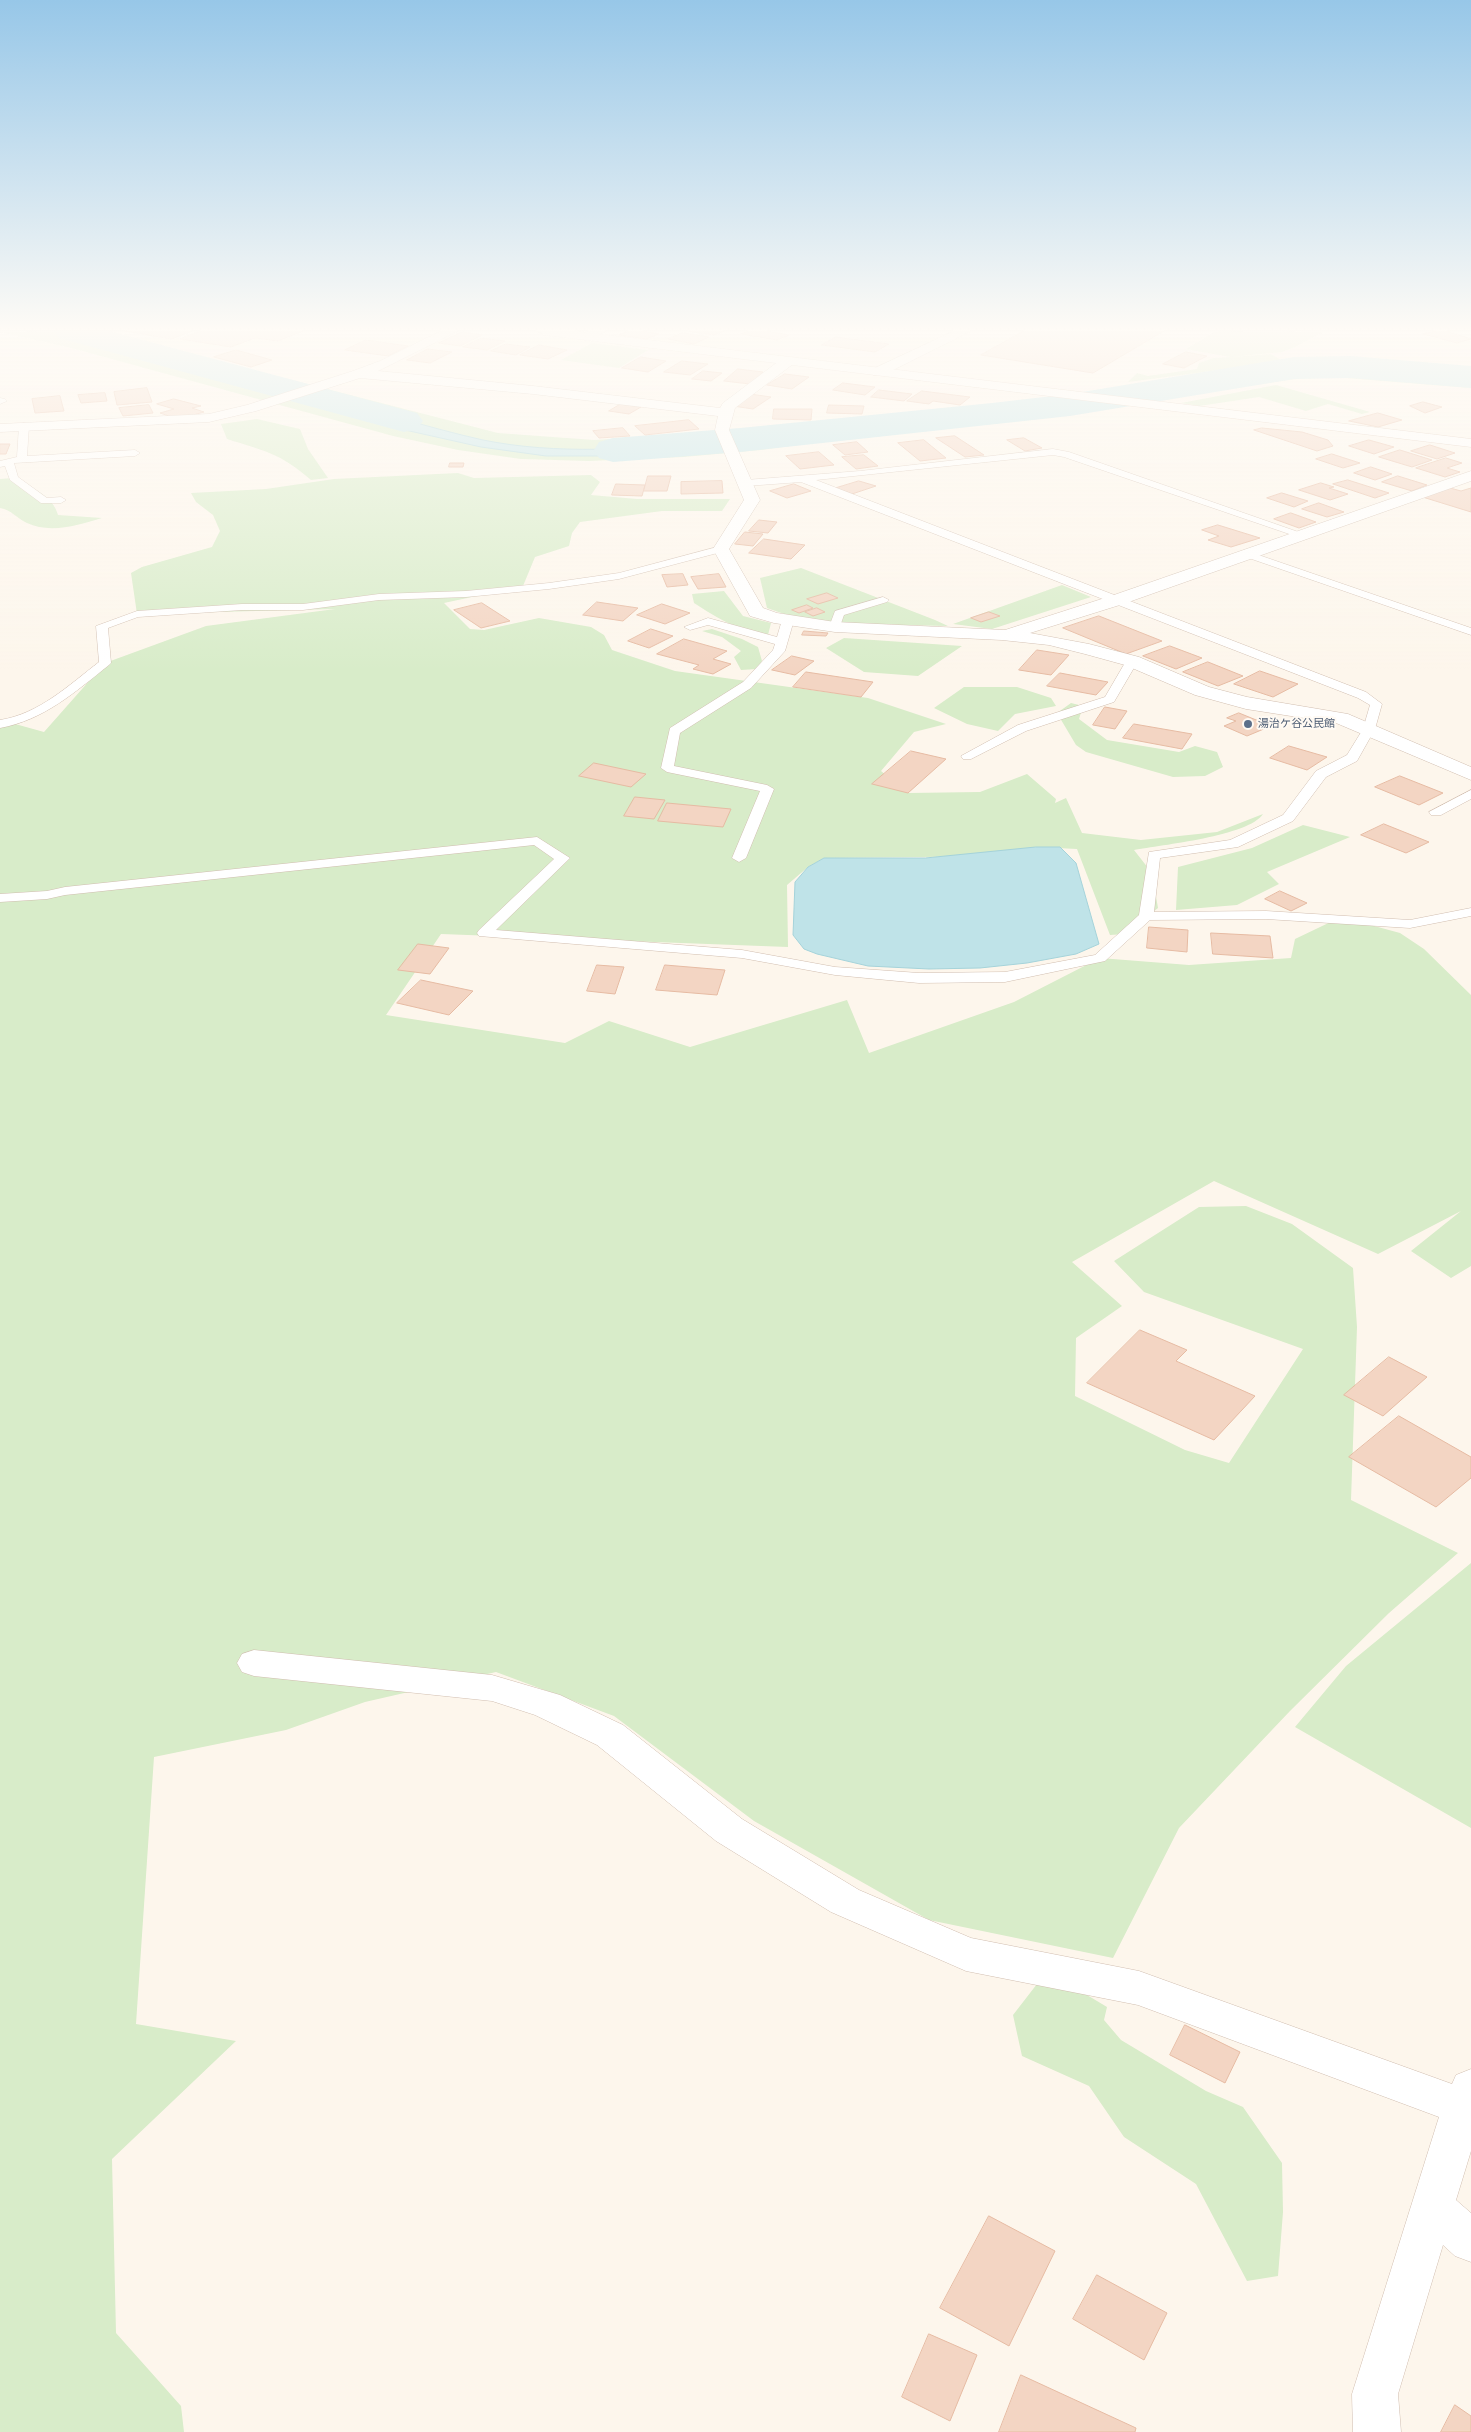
<!DOCTYPE html>
<html>
<head>
<meta charset="utf-8">
<style>
	body { margin:0 }
	canvas { display:block; background:#fdf6ec }
</style>
</head>
<body>
<canvas width="1471" height="2432"></canvas>
<script>
const ctx = document.querySelector('canvas').getContext('2d');
ctx.lineJoin = 'round';
function fillPath(path, color) { ctx.fillStyle = color; ctx.fill(path, 'evenodd'); }
function strokePath(path, color, width, dash) { ctx.strokeStyle = color; ctx.lineWidth = width; ctx.lineCap = dash ? 'butt' : 'round'; ctx.setLineDash(dash || []); ctx.stroke(path); }
function label(font, color, halo, rows, align = 'center') {
  ctx.font = font + ' "Varela Round","Noto Sans JP",sans-serif'; ctx.lineWidth = 4; ctx.setLineDash([]); ctx.textBaseline = 'middle'; ctx.strokeStyle = halo; ctx.fillStyle = color; for (const [text, x, y, turn = 0] of rows) {
    ctx.save(); ctx.translate(x, y); ctx.rotate((+turn || 0) * Math.PI / 180); ctx.textAlign = isNaN(turn) ? turn : align; if (halo) ctx.strokeText(text, 0, 0); ctx.fillText(text, 0, 0); ctx.restore();
  }
}
const green = new Path2D(`
	M 102,331 L 498,433 L 594,440 L 850,424 L 1028,402 L 1235,368 L 1128,382 L 1137,373 L 1148,376 L 1197,369 L 1199,363 L 1213,358 L 1230,357 L 1186,349 L 1216,331 L 1323,332 L 1295,347 L 1282,352 L 1231,357 L 1271,354 L 1281,360 L 1241,367 L 1318,358 L 1471,370 L 1471,388 L 1333,377 L 1296,379 L 1153,399 L 1095,411 L 887,433 L 761,450 L 683,457 L 589,461 L 521,459 L 458,450 L 393,436 L 68,347 L 0,332 Z
	M 592,343 L 648,350 L 619,368 L 561,360 Z
	M 1276,385 L 1370,412 L 1362,414 L 1328,404 L 1306,411 L 1259,397 L 1199,406 L 1181,403 Z
	M 257,419 L 300,429 L 308,449 L 328,478 L 311,480 C 280,453 265,451 227,439 L 221,424 Z
	M 458,473 L 474,478 L 591,475 L 600,482 L 591,495 L 637,499 L 730,499 L 722,511 L 662,511 L 580,522 L 572,533 L 569,546 L 535,557 L 523,586 L 444,603 L 470,629 L 484,630 L 539,618 L 591,627 L 604,635 L 612,650 L 675,671 L 868,698 L 946,724 L 914,732 L 881,771 L 908,793 L 980,792 L 1027,774 L 1056,799 L 1055,803 L 1066,798 L 1082,833 L 1141,840 L 1217,832 L 1263,814 C 1249,836 1161,845 1134,850 L 1152,873 L 1158,908 L 1125,934 L 1110,935 L 1077,849 L 1036,847 L 1016,856 L 824,858 L 808,867 L 787,885 L 788,947 L 441,934 L 386,1015 L 565,1043 L 609,1021 L 690,1047 L 847,1000 L 869,1053 L 1014,1002 L 1100,958 L 1189,965 L 1291,958 L 1295,939 L 1341,917 L 1400,933 L 1424,949 L 1471,995 L 1471,1266 L 1451,1278 L 1411,1251 L 1461,1211 L 1378,1254 L 1214,1181 L 1072,1262 L 1122,1306 L 1076,1338 L 1075,1396 L 1185,1450 L 1229,1463 L 1303,1349 L 1144,1292 L 1114,1261 L 1199,1207 L 1246,1206 L 1292,1224 L 1353,1268 L 1357,1327 L 1351,1500 L 1458,1553 L 1389,1613 L 1290,1711 L 1179,1828 L 1113,1958 L 929,1920 L 754,1821 L 614,1716 L 496,1672 L 365,1702 L 286,1730 L 154,1757 L 136,2024 L 236,2041 L 112,2159 L 116,2333 L 181,2406 L 184,2432 L 0,2432 L 0,723 L 8,722 L 44,732 L 105,663 L 206,626 L 335,609 L 137,614 L 131,573 L 142,567 L 212,547 L 220,531 L 213,515 L 196,502 L 191,493 L 266,489 L 334,479 Z
	M 13,478 C 30,487 53,495 58,515 L 102,518 C 79,525 50,534 27,523 C 16,518 12,510 0,508 L 0,479 Z
	M 801,568 L 935,620 L 948,626 L 810,623 L 767,608 L 760,578 Z
	M 1062,585 L 1091,597 L 992,629 L 953,624 Z
	M 724,591 L 743,616 L 771,623 L 768,635 C 736,629 720,620 694,603 L 692,594 Z
	M 712,629 L 742,639 L 758,647 L 762,661 L 757,669 L 741,670 L 734,657 L 741,651 L 722,637 L 702,631 Z
	M 844,638 L 962,646 L 918,676 L 864,672 L 826,648 Z
	M 964,687 L 1017,687 L 1051,698 L 1056,706 L 1015,714 L 998,731 L 967,724 L 934,708 Z
	M 1071,703 L 1083,706 L 1079,719 L 1107,740 L 1179,752 L 1195,746 L 1217,752 L 1223,767 L 1205,776 L 1173,777 L 1086,752 L 1076,745 L 1057,713 Z
	M 1303,825 L 1350,837 L 1267,872 L 1279,884 L 1237,905 L 1176,910 L 1178,867 L 1252,848 Z
	M 1471,1563 L 1471,1828 L 1295,1727 L 1346,1666 Z
	M 1037,1984 L 1077,1989 L 1107,2007 L 1104,2020 L 1121,2040 L 1206,2091 L 1243,2107 L 1282,2163 L 1283,2212 L 1278,2276 L 1247,2281 L 1196,2184 L 1124,2137 L 1089,2086 L 1022,2056 L 1013,2015 Z`);
const water = new Path2D(`
	M 309,396 C 368,407 424,427 483,440 C 557,455 636,449 710,442 L 711,449 L 612,456 L 546,456 L 481,447 L 405,430 L 372,416 Z
	M 1036,847 L 1060,847 L 1076,863 L 1099,944 L 1076,954 L 1027,963 L 980,968 L 929,969 L 868,966 L 817,954 L 804,949 L 793,935 L 795,882 L 808,867 L 824,858 L 925,858 Z`);
const river = new Path2D(`
	M 54,331 L 109,331 L 417,413 L 423,421 L 417,429 L 404,432 L 59,338 Z
	M 1351,356 L 1471,366 L 1471,388 L 1351,378 L 1294,379 L 1070,416 L 740,452 L 613,462 L 599,458 L 594,450 L 599,442 L 613,438 L 740,428 L 992,403 L 1070,394 L 1294,357 Z`);
const building = new Path2D(`
	M 126,331 L 192,331 L 172,339 Z
	M 201,331 L 303,331 L 278,341 L 255,338 L 231,347 L 180,339 Z
	M 629,331 L 642,331 L 659,334 L 646,339 L 619,335 Z
	M 689,331 L 724,331 L 714,335 Z
	M 748,331 L 766,331 L 789,335 L 777,340 L 741,334 Z
	M 1024,331 L 1164,331 L 1093,373 L 981,355 Z
	M 1436,331 L 1446,331 L 1471,339 L 1457,343 L 1423,334 Z
	M 462,332 L 482,335 L 460,346 L 439,343 Z
	M 683,333 L 709,337 L 694,344 L 668,339 Z
	M 836,337 L 889,344 L 875,352 L 822,345 Z
	M 482,338 L 505,341 L 487,350 L 463,347 Z
	M 366,340 L 408,346 L 388,356 L 345,350 Z
	M 506,344 L 530,347 L 516,355 L 491,351 Z
	M 539,345 L 567,350 L 548,359 L 520,355 Z
	M 428,349 L 452,352 L 430,363 L 407,360 Z
	M 236,350 L 272,360 L 251,367 L 214,357 Z
	M 1186,352 L 1207,356 L 1184,368 L 1163,364 Z
	M 641,357 L 666,361 L 648,372 L 622,368 Z
	M 682,361 L 708,364 L 690,375 L 664,372 Z
	M 738,369 L 763,372 L 750,384 L 724,381 Z
	M 703,371 L 722,373 L 711,381 L 692,379 Z
	M 785,374 L 809,377 L 792,389 L 767,385 Z
	M 843,383 L 875,387 L 865,395 L 833,390 Z
	M 147,388 L 152,402 L 117,405 L 114,392 Z
	M 879,390 L 912,394 L 904,401 L 871,397 Z
	M 922,391 L 970,397 L 960,405 L 933,401 L 929,404 L 907,401 Z
	M 105,393 L 107,401 L 81,403 L 78,395 Z
	M 750,394 L 771,397 L 753,409 L 733,406 Z
	M 60,396 L 64,411 L 35,413 L 32,399 Z
	M 174,399 L 201,406 L 192,408 L 204,412 L 178,419 L 160,413 L 174,409 L 157,404 Z
	M 1423,402 L 1442,407 L 1425,413 L 1410,406 Z
	M 621,404 L 641,407 L 629,414 L 609,411 Z
	M 149,405 L 153,413 L 123,416 L 119,408 Z
	M 829,405 L 864,406 L 862,414 L 827,413 Z
	M 774,409 L 812,409 L 811,420 L 773,419 Z
	M 1378,413 L 1402,420 L 1378,427 L 1349,421 Z
	M 689,420 L 699,429 L 645,435 L 635,426 Z
	M 623,428 L 630,436 L 599,438 L 593,431 Z
	M 1262,428 L 1302,432 L 1328,440 L 1333,446 L 1317,451 L 1254,430 Z
	M 955,436 L 984,455 L 965,457 L 936,438 Z
	M 1024,438 L 1042,448 L 1025,451 L 1007,440 Z
	M 924,440 L 946,458 L 920,461 L 898,443 Z
	M 1369,440 L 1394,447 L 1374,454 L 1349,446 Z
	M 857,442 L 868,452 L 845,455 L 833,445 Z
	M 0,444 L 10,444 L 6,454 L 0,454 Z
	M 1430,445 L 1455,453 L 1437,459 L 1411,451 Z
	M 1400,450 L 1432,460 L 1412,467 L 1379,457 Z
	M 819,452 L 834,465 L 800,469 L 786,456 Z
	M 1332,454 L 1360,463 L 1343,468 L 1316,459 Z
	M 864,455 L 878,466 L 856,469 L 842,457 Z
	M 1446,458 L 1462,463 L 1447,468 L 1460,472 L 1445,477 L 1416,468 Z
	M 450,463 L 464,463 L 463,467 L 449,467 Z
	M 1371,467 L 1392,474 L 1375,480 L 1354,473 Z
	M 648,476 L 671,476 L 667,491 L 644,491 Z
	M 1398,476 L 1427,485 L 1412,491 L 1382,482 Z
	M 1348,480 L 1389,493 L 1375,498 L 1333,484 Z
	M 722,481 L 723,493 L 681,494 L 681,482 Z
	M 859,481 L 876,486 L 852,494 L 836,488 Z
	M 1321,483 L 1334,487 L 1329,488 L 1348,494 L 1330,500 L 1299,490 Z
	M 616,484 L 645,485 L 642,496 L 612,495 Z
	M 794,484 L 811,491 L 787,498 L 770,491 Z
	M 1443,486 L 1461,491 L 1471,488 L 1471,512 L 1416,495 Z
	M 1282,493 L 1308,501 L 1294,507 L 1267,498 Z
	M 1319,503 L 1344,512 L 1327,517 L 1302,509 Z
	M 1291,513 L 1316,522 L 1299,528 L 1274,519 Z
	M 759,520 L 777,522 L 768,533 L 749,531 Z
	M 1218,525 L 1260,538 L 1231,547 L 1208,540 L 1219,536 L 1202,530 Z
	M 745,532 L 763,534 L 753,546 L 735,544 Z
	M 764,539 L 805,545 L 791,559 L 749,553 Z
	M 683,574 L 688,585 L 667,587 L 662,575 Z
	M 719,574 L 726,587 L 698,589 L 691,577 Z
	M 827,593 L 838,598 L 818,604 L 807,599 Z
	M 597,602 L 638,608 L 623,621 L 583,615 Z
	M 482,603 L 510,621 L 481,628 L 454,610 Z
	M 662,604 L 690,613 L 665,624 L 637,615 Z
	M 807,605 L 813,608 L 799,613 L 792,610 Z
	M 817,608 L 825,612 L 813,616 L 805,612 Z
	M 989,612 L 1000,616 L 981,622 L 971,618 Z
	M 1099,616 L 1162,641 L 1126,654 L 1063,628 Z
	M 651,629 L 673,636 L 649,648 L 628,641 Z
	M 804,631 L 828,633 L 826,636 L 802,635 Z
	M 684,639 L 727,651 L 713,659 L 731,664 L 713,674 L 693,669 L 699,665 L 657,654 Z
	M 1170,646 L 1202,658 L 1176,669 L 1143,656 Z
	M 1037,650 L 1069,655 L 1051,675 L 1019,670 Z
	M 792,656 L 814,661 L 795,675 L 772,670 Z
	M 1208,662 L 1243,676 L 1218,686 L 1183,672 Z
	M 1260,671 L 1298,684 L 1273,697 L 1234,684 Z
	M 806,672 L 873,682 L 861,697 L 793,687 Z
	M 1060,673 L 1108,682 L 1096,695 L 1047,686 Z
	M 1105,707 L 1127,711 L 1115,729 L 1093,725 Z
	M 1239,713 L 1271,726 L 1247,736 L 1224,726 L 1236,721 L 1227,718 Z
	M 1134,724 L 1192,734 L 1182,749 L 1123,738 Z
	M 1289,746 L 1327,757 L 1307,770 L 1270,758 Z
	M 911,751 L 946,759 L 908,793 L 872,784 Z
	M 594,763 L 646,774 L 631,787 L 579,776 Z
	M 1400,776 L 1443,793 L 1419,805 L 1375,787 Z
	M 635,797 L 665,800 L 654,819 L 624,816 Z
	M 667,803 L 731,809 L 723,827 L 658,821 Z
	M 1384,824 L 1429,842 L 1406,853 L 1361,835 Z
	M 1280,891 L 1307,903 L 1291,911 L 1265,899 Z
	M 1149,927 L 1188,930 L 1187,952 L 1147,948 Z
	M 1211,933 L 1270,936 L 1273,958 L 1213,954 Z
	M 418,944 L 449,948 L 430,974 L 398,970 Z
	M 597,965 L 624,967 L 615,994 L 587,991 Z
	M 665,965 L 725,970 L 717,995 L 656,990 Z
	M 421,980 L 473,991 L 449,1015 L 397,1003 Z
	M 1140,1330 L 1187,1350 L 1176,1361 L 1255,1396 L 1214,1440 L 1087,1383 Z
	M 1389,1357 L 1427,1377 L 1383,1416 L 1344,1395 Z
	M 1399,1416 L 1471,1457 L 1471,1478 L 1436,1507 L 1349,1457 Z
	M 1185,2025 L 1240,2052 L 1225,2083 L 1170,2055 Z
	M 989,2216 L 1055,2251 L 1009,2346 L 940,2308 Z
	M 1097,2275 L 1167,2313 L 1144,2360 L 1073,2319 Z
	M 929,2334 L 977,2355 L 950,2421 L 902,2397 Z
	M 1021,2375 L 1136,2428 L 1135,2432 L 999,2432 Z
	M 1455,2405 L 1471,2416 L 1471,2432 L 1441,2432 Z`);
const lane = new Path2D(`
	M 0,398 L 5,399 L 7,401 L 0,404 Z
	M 24,423 L 29,426 L 27,456 L 135,450 L 140,453 L 135,456 L 14,463 L 18,477 L 47,498 L 61,497 L 66,500 L 61,503 L 41,503 L 10,480 L 5,466 L 0,467 L 0,461 L 17,457 L 19,426 Z
	M 1053,449 L 1069,452 L 1307,535 L 1306,537 L 1298,537 L 1064,457 L 1053,455 L 816,480 L 1366,692 L 1382,704 L 1375,729 L 1357,761 L 1326,777 L 1293,821 L 1238,847 L 1160,858 L 1154,912 L 1266,911 L 1410,920 L 1471,908 L 1471,916 L 1410,928 L 1266,919 L 1150,920 L 1105,961 L 1005,982 L 919,983 L 835,975 L 742,958 L 479,936 L 477,933 L 479,930 L 554,859 L 534,845 L 65,895 L 47,899 L 0,902 L 0,894 L 47,891 L 65,887 L 537,837 L 570,858 L 496,930 L 742,950 L 835,967 L 919,973 L 1005,972 L 1095,955 L 1139,915 L 1149,852 L 1230,840 L 1283,815 L 1316,771 L 1347,755 L 1363,729 L 1370,705 L 1358,698 L 801,482 L 746,486 L 741,483 L 746,480 L 860,471 Z
	M 721,546 L 726,549 L 725,551 L 619,579 L 549,589 L 466,597 L 379,600 L 303,610 L 242,610 L 138,617 L 108,628 L 111,663 L 109,665 C 75,692 44,720 0,728 L 0,720 C 39,714 69,685 99,662 L 96,626 L 137,611 L 242,604 L 303,604 L 379,594 L 466,591 L 549,583 L 619,573 Z
	M 1247,551 L 1471,628 L 1471,635 L 1243,556 L 1243,552 Z
	M 883,597 L 889,600 L 887,602 L 844,615 L 839,629 L 835,630 L 829,627 L 835,611 Z
	M 788,617 L 794,620 L 785,651 L 751,688 L 680,733 L 674,766 L 767,785 L 774,789 L 746,858 L 739,862 L 732,858 L 760,791 L 667,772 L 661,768 L 670,728 L 743,682 L 773,650 L 775,644 L 708,625 L 690,630 L 684,627 L 708,618 L 777,637 L 782,620 Z
	M 1132,657 L 1138,661 L 1114,702 L 1026,731 L 971,759 L 963,759 L 961,756 L 1018,725 L 1105,697 L 1126,661 Z
	M 1471,790 L 1471,799 L 1441,815 L 1431,815 L 1429,812 Z`);
const street = new Path2D(`
	M 441,331 L 458,331 L 378,371 L 533,386 L 720,408 L 723,403 L 783,358 L 793,358 L 795,361 L 793,364 L 735,408 L 729,430 L 760,500 L 729,549 L 763,608 L 777,613 L 835,622 L 1005,630 L 1111,596 L 1471,471 L 1471,481 L 1123,604 L 1030,633 L 1089,644 L 1139,657 L 1209,687 L 1247,697 L 1348,714 L 1471,767 L 1471,780 L 1336,723 L 1246,709 L 1195,695 L 1125,665 L 1085,654 L 1049,645 L 1002,640 L 835,632 L 774,623 L 750,616 L 713,549 L 744,500 L 715,430 L 718,416 L 533,394 L 360,378 L 256,411 L 209,422 L 0,432 L 0,424 L 209,414 L 247,405 L 353,371 L 380,361 Z
	M 588,331 L 606,331 L 591,339 L 581,339 L 579,336 Z
	M 954,331 L 971,331 L 883,375 L 873,375 L 871,372 L 873,369 Z
	M 254,1650 L 492,1675 L 560,1695 L 623,1725 L 742,1819 L 859,1890 L 971,1938 L 1139,1971 L 1452,2084 L 1456,2075 L 1471,2069 L 1471,2151 L 1456,2200 L 1471,2213 L 1471,2262 L 1455,2256 L 1443,2245 L 1398,2394 L 1401,2432 L 1353,2432 L 1352,2394 L 1439,2117 L 1138,2005 L 966,1971 L 831,1912 L 716,1841 L 597,1745 L 535,1715 L 492,1701 L 254,1676 L 242,1672 L 237,1663 L 242,1654 Z`);
const secondary = new Path2D(`
	M 537,331 L 574,331 L 1471,439 L 1471,447 L 544,335 Z`);
const markers = [
	[1248,724,5,"#5c6f8a"]
];
const farServicenames = [
	["湯治ケ谷公民館",1258,724]
];
fillPath(green, '#d8ecc9');
fillPath(water, '#bfe3e8');
strokePath(water, '#a5d3da', 1);
fillPath(river, '#bfe3e8');
fillPath(building, '#f3d5c3');
strokePath(building, '#e6bba3', 1);
strokePath(lane, '#d1beb0', 1);
strokePath(street, '#d1beb0', 1);
strokePath(secondary, '#d6c0b0', 1);
fillPath(lane, '#fff');
fillPath(street, '#fff');
fillPath(secondary, '#fff');
const sky = ctx.createLinearGradient(0, 0, 0, 671);
sky.addColorStop(0, '#97c7e8');
sky.addColorStop(0.49, '#fefbf6');
sky.addColorStop(1, '#fefbf600');
ctx.fillStyle = sky;
ctx.fillRect(0, 0, 1471, 671);
for (const [x, y, r, color] of markers) { const dot = new Path2D(); dot.arc(x, y, r, 0, 2 * Math.PI); ctx.fillStyle = color; ctx.fill(dot); strokePath(dot, '#fffaf3', 2); }
label('11px', '#4e5e75', '#fffaf3', farServicenames, 'left');
</script>
</body>
</html>
